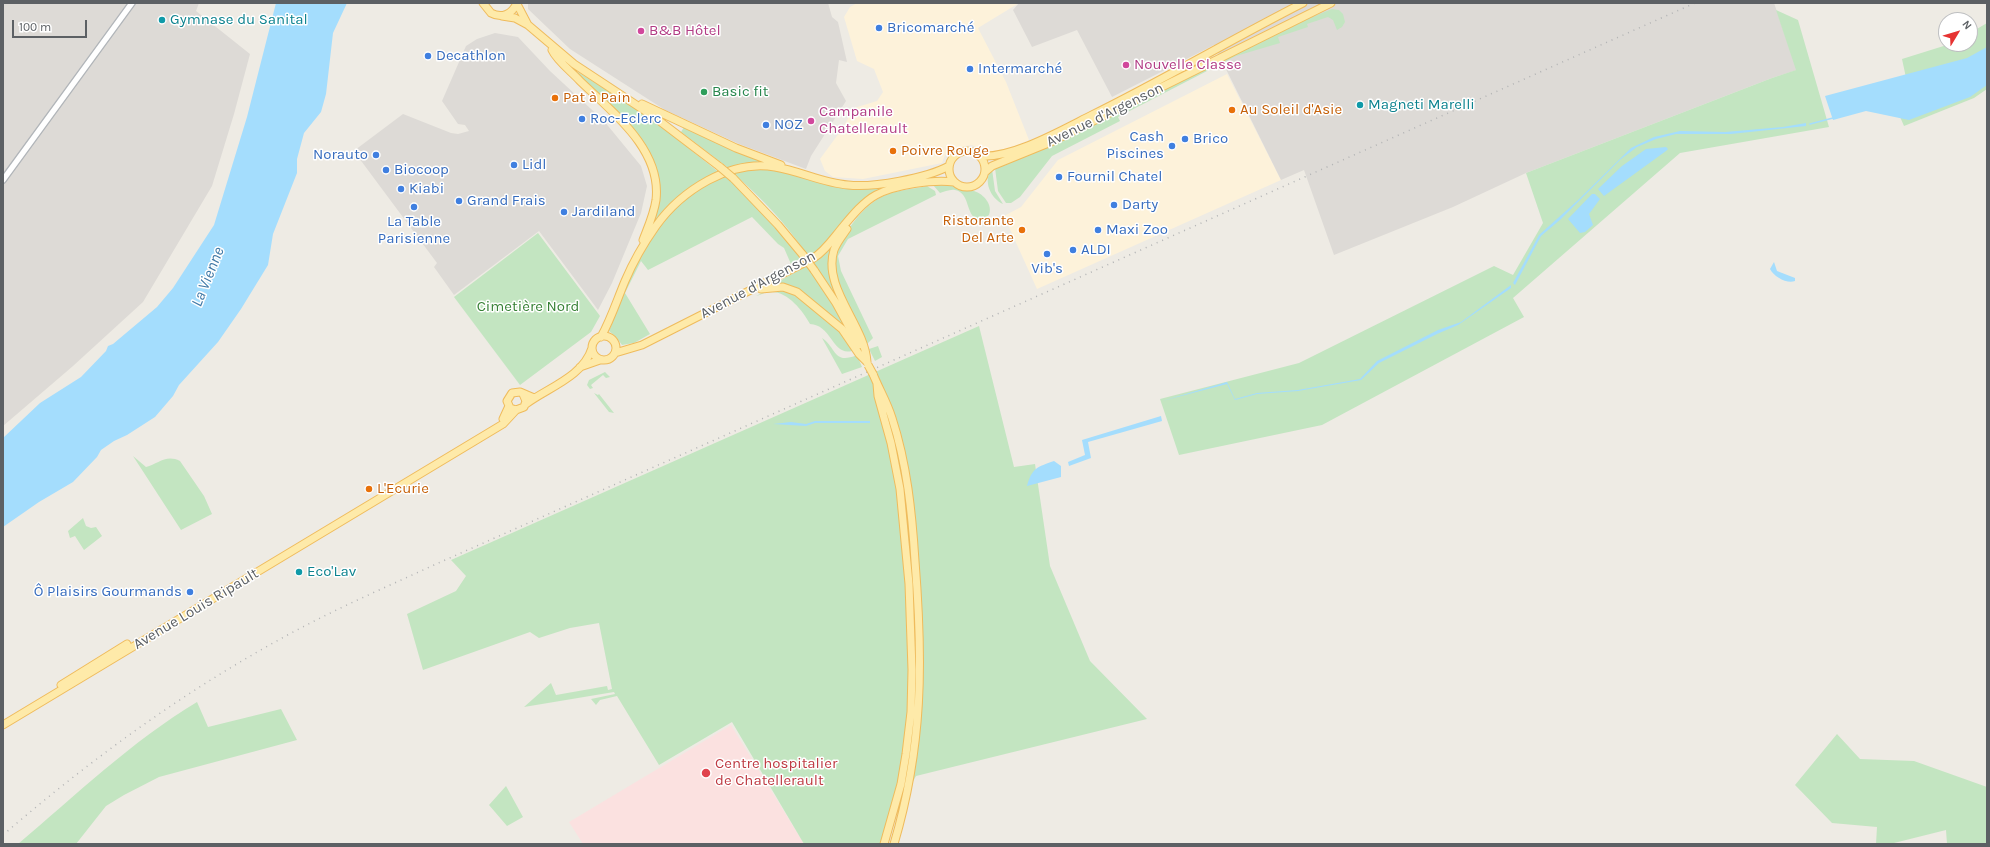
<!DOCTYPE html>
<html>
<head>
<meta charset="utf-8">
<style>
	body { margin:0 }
	#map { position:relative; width:1990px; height:847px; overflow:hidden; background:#eeebe4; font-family:Karla,sans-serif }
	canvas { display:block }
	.frame { position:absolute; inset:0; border:4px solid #5c6064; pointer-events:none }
	.north { position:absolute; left:1938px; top:12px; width:40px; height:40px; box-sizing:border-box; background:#fff; border:1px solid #bebfc1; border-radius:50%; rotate:52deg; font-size:11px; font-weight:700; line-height:16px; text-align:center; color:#5c6064 }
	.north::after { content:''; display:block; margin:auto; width:14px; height:18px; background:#e63332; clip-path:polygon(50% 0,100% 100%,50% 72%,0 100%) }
	.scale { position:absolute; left:12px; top:20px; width:75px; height:18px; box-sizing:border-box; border:2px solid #5c6064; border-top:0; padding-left:5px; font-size:12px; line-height:14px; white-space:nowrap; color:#5c6064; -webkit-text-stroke:3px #fff; paint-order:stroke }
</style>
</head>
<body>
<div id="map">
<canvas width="1990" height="847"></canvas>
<div class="frame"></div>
<div class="north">N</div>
<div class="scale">100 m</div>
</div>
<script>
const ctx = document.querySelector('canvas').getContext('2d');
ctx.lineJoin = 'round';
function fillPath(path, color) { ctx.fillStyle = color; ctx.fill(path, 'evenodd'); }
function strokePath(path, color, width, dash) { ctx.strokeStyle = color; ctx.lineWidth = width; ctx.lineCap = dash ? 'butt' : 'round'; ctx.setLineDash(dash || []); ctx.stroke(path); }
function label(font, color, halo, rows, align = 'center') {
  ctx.font = font + ' Karla,sans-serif'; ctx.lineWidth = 3; ctx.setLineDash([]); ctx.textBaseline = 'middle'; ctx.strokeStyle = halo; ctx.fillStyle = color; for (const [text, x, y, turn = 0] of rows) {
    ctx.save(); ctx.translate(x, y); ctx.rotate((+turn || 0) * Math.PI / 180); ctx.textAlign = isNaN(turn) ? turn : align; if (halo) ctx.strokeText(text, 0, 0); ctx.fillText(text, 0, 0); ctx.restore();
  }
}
const commercial = new Path2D(`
	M 857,3 L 1019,3 L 978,28 L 1006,82 L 1029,140 L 1007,149 L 986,153 L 972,145 L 965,146 L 945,155 L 942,163 L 863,179 L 833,177 L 825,171 L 820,159 L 842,129 L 854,108 L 877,101 L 883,92 L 874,69 L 857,61 L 844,17 L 850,7 Z
	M 1227,74 L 1281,180 L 1037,289 L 1004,216 L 1021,207 L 1058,160 Z`);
const industrial = new Path2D(`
	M 3,3 L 199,3 L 196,11 L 250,54 L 234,114 L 212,186 L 143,302 L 73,366 L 3,426 Z
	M 528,3 L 828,3 L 832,17 L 838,22 L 847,62 L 839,60 L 836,83 L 846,101 L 811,156 L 806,169 L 739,144 L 665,110 L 570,49 L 528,9 Z
	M 1019,3 L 1774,3 L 1797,70 L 1772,78 L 1526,173 L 1453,207 L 1334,255 L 1304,170 L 1281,180 L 1214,45 L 1112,97 L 1077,30 L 1032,47 L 1013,10 Z
	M 495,33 L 518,37 L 550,71 L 604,121 L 641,166 L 647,186 L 641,213 L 612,283 L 598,310 L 539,231 L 454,295 L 434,267 L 437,263 L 356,154 L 355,150 L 403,114 L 451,133 L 458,134 L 469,131 L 465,125 L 458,124 L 442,101 L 466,46 L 477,39 Z`);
const medical = new Path2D(`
	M 731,725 L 804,844 L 583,844 L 569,822 Z`);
const green = new Path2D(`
	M 1332,9 L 1339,10 L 1343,14 L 1345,22 L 1342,27 L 1337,30 L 1333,20 L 1328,17 L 1307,24 L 1308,27 L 1278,37 L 1280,43 L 1236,56 L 1118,117 L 1120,121 L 1052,156 L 1020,197 L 1011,203 L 1006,203 L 998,191 L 995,168 L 1302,21 Z
	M 1776,10 L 1798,20 L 1829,127 L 1680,153 L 1513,298 L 1524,317 L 1322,425 L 1179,455 L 1160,399 L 1299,363 L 1494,266 L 1513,275 L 1543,223 L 1526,173 L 1772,78 L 1796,70 Z
	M 1987,23 L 1987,89 L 1974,98 L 1904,126 L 1891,96 L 1908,87 L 1902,59 L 1950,44 L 1970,44 L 1970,33 Z
	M 578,72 L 652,119 L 721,174 L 708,179 L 654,226 L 651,224 L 657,204 L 650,157 L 577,73 Z
	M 684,127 L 765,161 L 766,165 L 731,170 L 681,132 Z
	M 759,168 L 780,170 L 844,188 L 861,189 L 883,186 L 883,188 C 856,199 846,226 826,244 C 822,249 816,252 811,256 L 810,254 L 807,255 C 787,225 763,199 735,175 L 735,173 Z
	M 992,169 L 995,191 L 1003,204 C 991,199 982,180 992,169 Z
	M 724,176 L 728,178 C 754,203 779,229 801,258 L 791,264 L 784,248 L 778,244 L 752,217 L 648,270 L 641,261 L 625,293 L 650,334 L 634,343 L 622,345 L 616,337 L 609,331 L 630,277 L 647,244 L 662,222 L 689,194 Z
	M 949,184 C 953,186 956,188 961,190 C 965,191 969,190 974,191 C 984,194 993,205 989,215 L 982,220 C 964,220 972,193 955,190 C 950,189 944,192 940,193 L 933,185 Z
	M 927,186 L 935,191 L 936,195 L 848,239 L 838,256 L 841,271 L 873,338 L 867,344 C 857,321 841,298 836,274 C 831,246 860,206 885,195 C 898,190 913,189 927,186 Z
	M 538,233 L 600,316 L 591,332 L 520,385 L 454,297 Z
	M 837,237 L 830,256 L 851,319 L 813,262 L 823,255 Z
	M 807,266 L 834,307 L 852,339 L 786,285 L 774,284 Z
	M 770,289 L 791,292 L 838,328 L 855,350 C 832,359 833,325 810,324 C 803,311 788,292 772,292 C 767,291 761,295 756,296 Z
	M 979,326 L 1014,467 L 1035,464 L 1050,566 L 1090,661 L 1147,719 L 916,776 L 888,824 L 881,844 L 804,844 L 732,722 L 659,765 L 617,696 L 600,700 L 596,705 L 591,699 L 615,694 L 614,692 L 524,707 L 551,683 L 556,695 L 607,686 L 608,690 L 612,689 L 599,623 L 570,628 L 539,638 L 530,632 L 423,670 L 407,614 L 456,591 L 466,576 L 451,560 Z
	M 822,338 C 837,348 833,365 857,355 L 862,367 L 842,374 Z
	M 878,346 L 882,357 L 875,361 L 869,349 Z
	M 605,372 L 610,377 L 606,378 L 603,375 L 591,385 L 593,388 L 590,389 L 587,385 L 589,380 Z
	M 594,393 L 598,395 L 599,394 L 614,413 L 609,412 Z
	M 133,456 L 146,467 C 158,464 166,454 180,461 L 204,496 L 212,514 L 181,530 Z
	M 83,518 L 86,526 L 91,528 L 96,527 L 102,536 L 84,550 L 75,536 L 70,538 L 68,531 Z
	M 197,702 L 208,727 L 281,709 L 297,740 L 159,777 L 124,795 L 106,806 L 76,844 L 18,844 C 76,795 132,741 197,702 Z
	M 1837,734 L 1860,759 L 1914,761 L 1987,787 L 1987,844 L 1947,844 L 1946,830 L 1890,844 L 1876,844 L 1877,827 L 1832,823 L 1795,785 Z
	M 506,786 L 523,817 L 507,826 L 489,805 Z`);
const water = new Path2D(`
	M 276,3 L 347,3 L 333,33 L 326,94 L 321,112 L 304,133 L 297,159 L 297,173 L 273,234 L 268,265 L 241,309 L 218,342 L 179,385 L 173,396 L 155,417 L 127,435 L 114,441 L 101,450 L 97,457 L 73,482 L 39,502 L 3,527 L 3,438 L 40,403 L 81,377 L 106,351 L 108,346 L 113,344 L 157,307 L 173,288 L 214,225 L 247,117 Z
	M 1987,47 L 1987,85 L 1970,97 L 1909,120 L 1866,111 L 1833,120 L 1825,96 L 1967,58 Z
	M 1806,123 L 1806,126 L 1731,134 L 1676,134 L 1656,139 L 1637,147 L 1621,159 L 1561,219 L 1541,236 L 1515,285 L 1513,283 L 1539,235 L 1577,201 L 1631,148 L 1654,137 L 1680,131 L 1725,132 L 1783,127 Z
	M 1666,147 L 1668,149 L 1666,151 L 1604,196 L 1598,189 L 1622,166 L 1646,149 Z
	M 1592,194 L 1595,194 L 1600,199 L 1589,214 L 1593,225 L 1585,232 L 1580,233 L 1568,219 Z
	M 1774,262 L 1777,271 L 1795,278 L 1795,281 C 1787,284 1774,277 1770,269 Z
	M 1511,285 L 1511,288 L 1458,325 L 1437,334 L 1379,363 L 1361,380 L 1298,391 L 1257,394 L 1235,400 L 1227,384 L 1162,401 L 1227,382 L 1235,399 L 1257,393 L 1298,390 L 1360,379 L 1377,361 L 1438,330 L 1461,322 Z
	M 1161,416 L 1162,421 L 1088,442 L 1091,458 L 1069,466 L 1068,462 L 1085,455 L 1082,440 Z
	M 815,421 L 870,421 L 870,423 L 815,423 L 806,426 L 773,424 L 791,422 L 806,424 Z
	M 1054,461 L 1061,466 L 1061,477 L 1027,486 C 1032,468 1037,467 1054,461 Z`);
const stream = new Path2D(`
	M 1810,124 L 1833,118`);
const tertiary = new Path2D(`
	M 3,180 L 132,3`);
const primary = new Path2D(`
	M 483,3 L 491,13 C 502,19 512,14 517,3
	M 517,4 L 528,25
	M 502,16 L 515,18 L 528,25 L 574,64 L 653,116 L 720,167
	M 552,50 C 557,61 572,72 580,81 C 612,112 662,149 656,200 C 654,214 648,227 643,240
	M 642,104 L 736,148 L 781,165
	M949 169a18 18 0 1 1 36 0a18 18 0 1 1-36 0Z
	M 979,156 C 1012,159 1062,130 1092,115 C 1163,80 1232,39 1303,3
	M 985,172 L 992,166 L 1051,142 L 1331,3
	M 733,178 L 778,225 L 803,255
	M 847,229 C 842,236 837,242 834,250 C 822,288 865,325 867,362
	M 814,270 L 836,303 L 859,345
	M 761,289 L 783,287 L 797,292 L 842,329 L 859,354 L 867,362
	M592 348a12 12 0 1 1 24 0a12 12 0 1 1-24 0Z
	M 601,337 C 611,319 617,300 625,281 C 633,262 644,243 656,226 C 681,191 730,159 775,167 C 800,171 823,183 848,185 C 873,188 927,178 949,166
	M 615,353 L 642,345 L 812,259 C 824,252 832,240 841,229 C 851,217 863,202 876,195 C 894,185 934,179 954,182
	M 580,367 L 600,360
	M 873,374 C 879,389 887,402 892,418 C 907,464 912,513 915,561 C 923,662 923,746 894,844
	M 877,384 L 878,396 L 891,443 L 900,489 L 909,584 L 912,670 L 911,712 L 906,754 L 901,784 L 884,844
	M 523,394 L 526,401 L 524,407 L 516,410 L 510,408 L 507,401 L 512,393 L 520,392 L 534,398
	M 526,404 C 547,388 583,377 592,348
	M 503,419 L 509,406
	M 61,685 L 127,644
	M 3,725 L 503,424 L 516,410`);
const rail = new Path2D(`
	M 3,835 C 90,760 183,692 284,637 C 333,610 384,588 434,565 L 1695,3`);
const primaryBridge = new Path2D(`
	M 720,167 L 733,178
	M 803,255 L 814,270
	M 868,365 L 873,374`);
const markers = [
	[162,20,4,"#0f9aa8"],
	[879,28,4,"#3f7fe0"],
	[641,31,4,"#d1479c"],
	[428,56,4,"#3f7fe0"],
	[1126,65,4,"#d1479c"],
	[970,69,4,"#3f7fe0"],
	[704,92,4,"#2e9e5b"],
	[555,98,4,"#e8710a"],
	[1360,105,4,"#0f9aa8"],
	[1232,110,4,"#e8710a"],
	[582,119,4,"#3f7fe0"],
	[811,121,4,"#d1479c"],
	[766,125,4,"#3f7fe0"],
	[1185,139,4,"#3f7fe0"],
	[1172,146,4,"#3f7fe0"],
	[893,151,4,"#e8710a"],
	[376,155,4,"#3f7fe0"],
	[514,165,4,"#3f7fe0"],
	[386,170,4,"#3f7fe0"],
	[1059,177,4,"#3f7fe0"],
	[401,189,4,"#3f7fe0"],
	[459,201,4,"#3f7fe0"],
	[1114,205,4,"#3f7fe0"],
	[414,207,4,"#3f7fe0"],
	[564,212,4,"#3f7fe0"],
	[1022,230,4,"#e8710a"],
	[1098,230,4,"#3f7fe0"],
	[1073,250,4,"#3f7fe0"],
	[1047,254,4,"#3f7fe0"],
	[369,489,4,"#e8710a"],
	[299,572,4,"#0f9aa8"],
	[190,592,4,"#3f7fe0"],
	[706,773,5,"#e0444e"]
];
const cultureNames = [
	["Gymnase du Sanital",170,20],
	["Magneti Marelli",1368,105],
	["Eco'Lav",307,572]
];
const shopNames = [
	["Bricomarché",887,28],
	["Decathlon",436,56],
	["Intermarché",978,69],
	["Roc-Eclerc",590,119],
	["NOZ",774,125],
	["Cash",1164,137,"right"],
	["Piscines",1164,154,"right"],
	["Brico",1193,139],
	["Norauto",368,155,"right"],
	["Lidl",522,165],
	["Biocoop",394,170],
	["Fournil Chatel",1067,177],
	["Kiabi",409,189],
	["Grand Frais",467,201],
	["Darty",1122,205],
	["Jardiland",572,212],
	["La Table",414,222,"center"],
	["Parisienne",414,239,"center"],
	["Maxi Zoo",1106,230],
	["ALDI",1081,250],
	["Vib's",1047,269,"center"],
	["Ô Plaisirs Gourmands",182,592,"right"]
];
const hotelNames = [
	["B&B Hôtel",649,31],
	["Nouvelle Classe",1134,65],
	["Campanile",819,112],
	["Chatellerault",819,129]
];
const leisureNames = [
	["Basic fit",712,92]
];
const foodNames = [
	["Pat à Pain",563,98],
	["Au Soleil d'Asie",1240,110],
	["Poivre Rouge",901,151],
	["Ristorante",1014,221,"right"],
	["Del Arte",1014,238,"right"],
	["L'Ecurie",377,489]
];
const streetNames = [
	["Avenue d'Argenson",1105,115,-26],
	["Avenue d'Argenson",758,285,-28],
	["Avenue Louis Ripault",196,609,-31]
];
const parkNames = [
	["Cimetière Nord",528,307]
];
const healthNames = [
	["Centre hospitalier",715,764],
	["de Chatellerault",715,781]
];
const waterNames = [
	["La Vienne",208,277,-68]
];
fillPath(commercial, '#fdf2da');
fillPath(industrial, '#dddad6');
fillPath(medical, '#fbe1e0');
fillPath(green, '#c3e5c1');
fillPath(water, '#a4ddfd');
strokePath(stream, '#a4ddfd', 1.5);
strokePath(tertiary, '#b1b5b9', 8);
strokePath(primary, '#efbb5c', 9);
strokePath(tertiary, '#fff', 5.5);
strokePath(primary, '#feeaa9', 7);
strokePath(rail, '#b2b3b4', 1.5, [1, 5]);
strokePath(primaryBridge, '#efbb5c', 9, []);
strokePath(primaryBridge, '#feeaa9', 7);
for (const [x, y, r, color] of markers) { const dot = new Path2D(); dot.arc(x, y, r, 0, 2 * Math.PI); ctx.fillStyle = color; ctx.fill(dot); strokePath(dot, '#fff', 1.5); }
label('15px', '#0d838f', '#fff', cultureNames, 'left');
label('15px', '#366cbe', '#fff', shopNames, 'left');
label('15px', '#b23c85', '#fff', hotelNames, 'left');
label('15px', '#27864d', '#fff', leisureNames, 'left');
label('15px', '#c56008', '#fff', foodNames, 'left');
label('15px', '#5c6064', '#fff', streetNames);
label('15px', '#378135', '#fff', parkNames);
label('15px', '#be3a42', '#fff', healthNames, 'left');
label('italic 16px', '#3f79a7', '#fff', waterNames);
</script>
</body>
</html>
